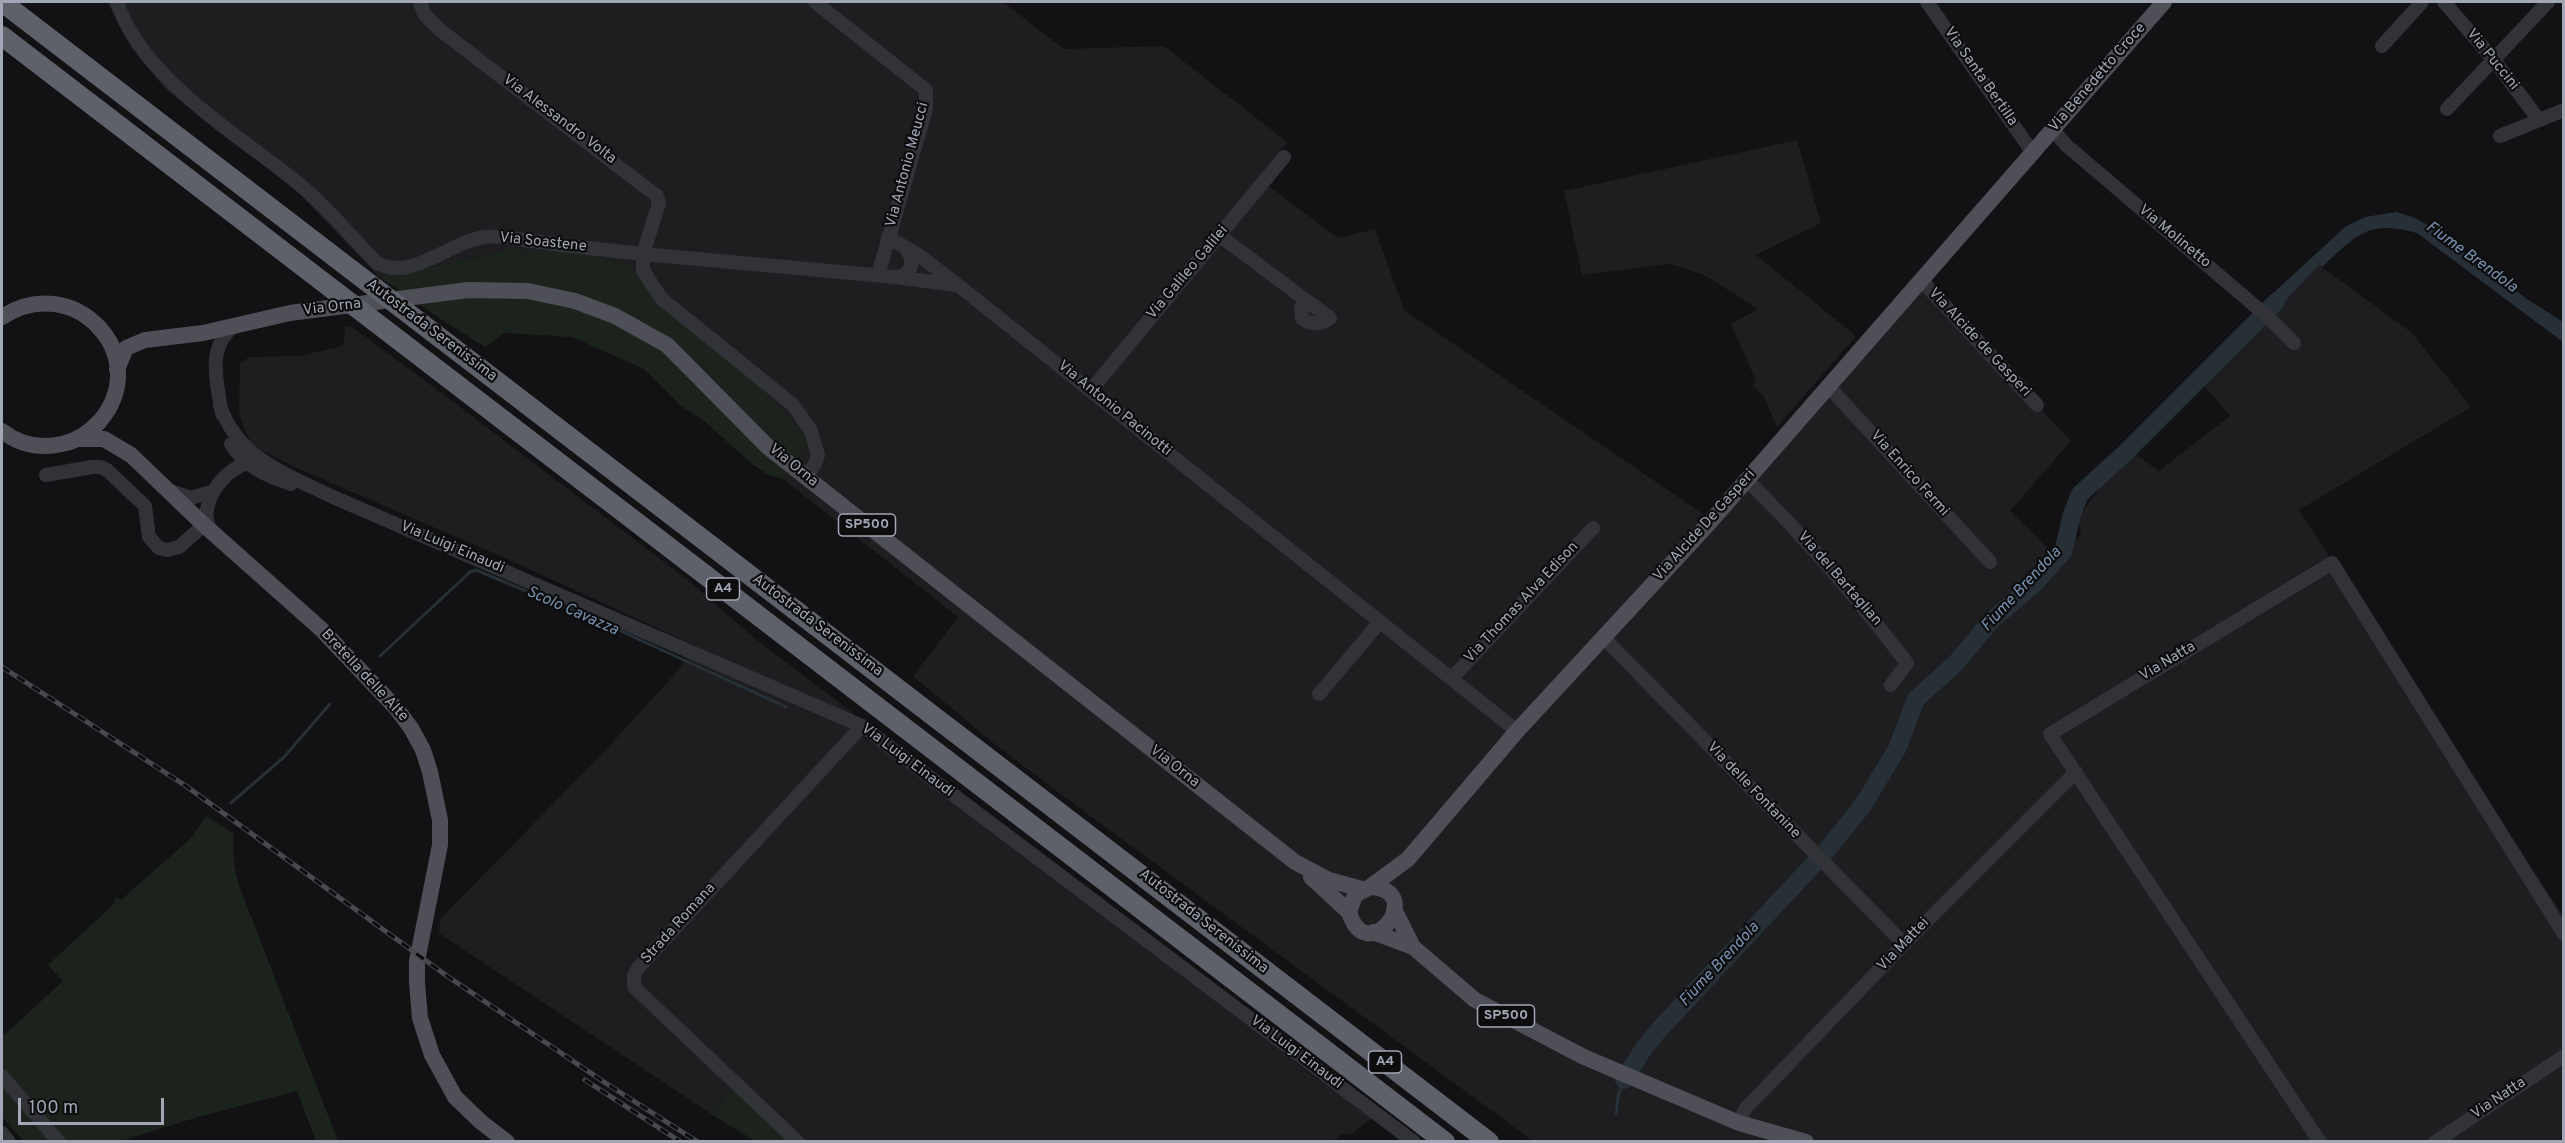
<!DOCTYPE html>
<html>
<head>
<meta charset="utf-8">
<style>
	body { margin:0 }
	#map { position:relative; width:2565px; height:1143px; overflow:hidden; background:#121113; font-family:Overpass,sans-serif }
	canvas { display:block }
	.frame { position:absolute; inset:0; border:3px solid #a2a6b5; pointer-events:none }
	.scale { position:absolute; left:18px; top:1098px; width:146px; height:27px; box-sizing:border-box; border:3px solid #a2a6b5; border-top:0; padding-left:8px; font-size:18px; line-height:21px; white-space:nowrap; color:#a2a6b5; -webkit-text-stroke:4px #0d0d0e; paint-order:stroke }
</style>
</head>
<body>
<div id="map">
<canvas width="2565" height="1143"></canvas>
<div class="frame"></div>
<div class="scale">100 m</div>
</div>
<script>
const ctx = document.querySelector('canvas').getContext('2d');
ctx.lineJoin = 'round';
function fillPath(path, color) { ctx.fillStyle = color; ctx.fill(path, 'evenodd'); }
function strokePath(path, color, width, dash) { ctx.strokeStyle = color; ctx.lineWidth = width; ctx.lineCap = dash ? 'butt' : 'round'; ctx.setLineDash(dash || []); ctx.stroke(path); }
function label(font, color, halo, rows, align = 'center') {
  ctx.font = font + ' Overpass,sans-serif'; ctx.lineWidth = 4.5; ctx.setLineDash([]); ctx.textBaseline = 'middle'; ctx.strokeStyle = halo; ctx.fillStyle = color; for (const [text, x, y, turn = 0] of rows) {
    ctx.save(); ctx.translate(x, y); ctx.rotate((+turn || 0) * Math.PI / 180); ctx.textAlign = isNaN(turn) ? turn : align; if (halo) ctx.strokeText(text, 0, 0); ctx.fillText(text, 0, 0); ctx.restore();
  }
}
const built = new Path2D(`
	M 107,2 L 1003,2 L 1064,49 L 1164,46 L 1287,142 L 1258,178 L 1338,238 L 1375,229 L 1404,310 L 1703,514 L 1717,527 L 1788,442 L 1924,286 L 2071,441 L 2010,511 L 2054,554 L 2081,535 L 2078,518 L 2128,449 L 2159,471 L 2230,416 L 2204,385 L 2319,265 L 2411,332 L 2471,407 L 2299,510 L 2563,916 L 2563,1141 L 1533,1141 L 1055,790 L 991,741 L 913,676 L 958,617 L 783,479 L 811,441 L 505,250 L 442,265 L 378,276 L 297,191 L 166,90 L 132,49 Z
	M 1797,140 L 1821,223 L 1756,255 L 1856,336 L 1777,427 L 1763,395 L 1752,386 L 1756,381 L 1731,324 L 1758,309 L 1704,275 L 1670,264 L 1582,275 L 1564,191 Z
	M 345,326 L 351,326 L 443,394 L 689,581 L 758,641 L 853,713 L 863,738 L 889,751 L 1140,944 L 1236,1013 L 1310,1074 L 1373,1117 L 1351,1134 L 1342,1134 L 1333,1142 L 788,1141 L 733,1088 L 711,1114 L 439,933 L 441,918 L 602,754 L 673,676 L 696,646 L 512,561 L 292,466 L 254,446 L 244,429 L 239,412 L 240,364 L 249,357 L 299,356 L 339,347 L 344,344 Z`);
const green = new Path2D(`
	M 505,250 L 571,251 L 627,264 L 690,327 L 740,366 L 811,441 L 783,479 L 769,475 L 752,464 L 702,419 L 681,406 L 644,369 L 572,337 L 504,333 L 485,347 L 445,322 L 378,276 L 442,265 Z
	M 206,816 L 233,833 L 234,864 L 238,883 L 338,1141 L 316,1141 L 297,1091 L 198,1117 L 121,1141 L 24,1141 L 2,1117 L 2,1037 L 63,981 L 48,965 L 115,903 L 115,897 L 121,900 L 192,837 Z
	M 733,1088 L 788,1141 L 755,1141 L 711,1114 Z`);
const water = new Path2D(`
	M 2396,212 L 2413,217 L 2426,224 L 2527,299 L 2563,322 L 2563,342 L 2417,233 C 2367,219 2357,235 2322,267 L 2319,265 L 2271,316 L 2259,306 L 2345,227 L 2365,217 Z`);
const stream = new Path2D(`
	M 380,656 L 470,572 L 476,570 L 614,628 L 786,707
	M 231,803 L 284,757 L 330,704
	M 1616,1114 L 1618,1097 L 1623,1081`);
const river = new Path2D(`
	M 1624,1080 L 1642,1051 L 1658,1031 L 1826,851 L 1863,805 L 1897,749 L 1916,699 L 1956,663 L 1991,621 L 2034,584 L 2063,552 L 2072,514 L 2080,494 L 2124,454 L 2276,302`);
const minor = new Path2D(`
	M 117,2 C 143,80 238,134 299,184 C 327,207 351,237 377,263 C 413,282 449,241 486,237 C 500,235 518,240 532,241 C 569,246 606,250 643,254 L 643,271 L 662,299 L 793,405 L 811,431 L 818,455 L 815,464 L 806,477
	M 420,2 L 424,14 L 440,30 L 657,196 L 659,203 L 643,254 L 895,277 L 956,285
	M 815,2 L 926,90 L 926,109 L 878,275
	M 1927,2 L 2033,153
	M 2444,2 L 2494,60 L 2539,120
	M 2382,46 L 2422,2
	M 2447,109 L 2548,2
	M 2053,130 L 2066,145 L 2268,317 L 2294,343
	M 2500,136 L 2564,110
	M 1219,235 L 1307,301 L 1301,308 L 1302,318 C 1312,326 1320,325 1330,318 L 1307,301
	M 888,237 L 920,256 L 959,286 L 1517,731
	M 895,277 L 905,275 L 911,267 L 911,257 L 905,247
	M 1921,280 L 2037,405
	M 1828,386 L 1990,562
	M 1091,390 L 1284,157
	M 220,406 C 239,459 286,474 333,497 L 862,726 L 1414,1142
	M 222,414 C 217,383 206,348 234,326
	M 231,444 C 245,466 266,476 291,484
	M 46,475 L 92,467 L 100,467 L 107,470 L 145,506 L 149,537 L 159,548 L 167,550 L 179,547 L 204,525
	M 1747,480 C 1805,537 1858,599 1907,663 L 1891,685
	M 170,491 L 191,498 L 214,491
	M 211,530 C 194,504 230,460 256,463
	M 1603,637 L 1904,944
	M 1452,678 L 1593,528
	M 1319,694 L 1380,622
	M 2,1076 L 59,1142
	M 1739,1123 L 1745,1109 L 1904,944 L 2076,772
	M 2,1133 L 9,1142
	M 798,1142 L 634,987 L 634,976 L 638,968 L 862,726
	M 2320,1142 L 2050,734 L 2332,563 L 2564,934
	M 2435,1142 L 2564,1056`);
const major = new Path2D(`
	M 2,317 C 73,270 155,355 100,421 C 90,432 77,441 62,444 C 40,449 19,444 2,431
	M 117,369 L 126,348 L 145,340 L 203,333 L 290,313 L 468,290 L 528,291 L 575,301 L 615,316 L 667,345 L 769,448 L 1295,862 L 1329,880 L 1362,889
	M 77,439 L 104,439 L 131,455 L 204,525 L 321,629 L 396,708 L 411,728 L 423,750 L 430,772 L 440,820 L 440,845 L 417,961 L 417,983 L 420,1018 L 432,1055 L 455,1097 L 481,1122 L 507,1142
	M 1311,877 L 1349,912 C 1367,971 1429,890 1370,887 L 1355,895 L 1349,912
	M 1370,887 L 1408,859 L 1517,731 L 1711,521 L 2164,2
	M 1394,909 L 1413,947
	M 1373,932 L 1413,947 L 1475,1000 L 1584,1057 L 1739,1123 L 1806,1142`);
const highway = new Path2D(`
	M 2,2 L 1489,1142
	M 2,36 L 1445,1142`);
const rail = new Path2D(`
	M 2,667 L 186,786 L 447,976 L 607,1084 L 698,1142
	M 585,1080 L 681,1142`);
const shields = [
	[867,525,57],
	[723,589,33],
	[1506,1016,57],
	[1385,1062,33]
];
const shieldNames = [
	["SP500",867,525],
	["A4",723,589],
	["SP500",1506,1016],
	["A4",1385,1062]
];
const streetNames = [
	["Via Puccini",2492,60,51],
	["Via Santa Bertilla",1980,77,55],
	["Via Benedetto Croce",2098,78,-49],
	["Via Alessandro Volta",559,120,37],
	["Via Antonio Meucci",908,165,-75],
	["Via Molinetto",2174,237,40],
	["Via Soastene",543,243,6],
	["Via Galileo Galilei",1188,273,-50],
	["Via Orna",332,308,-7],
	["Autostrada Serenissima",431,331,37],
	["Via Alcide de Gasperi",1979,343,47],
	["Via Antonio Pacinotti",1114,409,39],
	["Via Orna",793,466,39],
	["Via Enrico Fermi",1909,474,48],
	["Via Alcide De Gasperi",1705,526,-48],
	["Via Luigi Einaudi",452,548,23],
	["Via del Bartaglian",1839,579,49],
	["Via Thomas Alva Edison",1522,603,-47],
	["Autostrada Serenissima",817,626,37],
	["Via Natta",2168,662,-31],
	["Bretella delle Alte",364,676,47],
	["Via Luigi Einaudi",907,761,37],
	["Via Orna",1174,767,38],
	["Via delle Fontanine",1753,791,46],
	["Autostrada Serenissima",1203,922,38],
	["Strada Romana",679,924,-48],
	["Via Mattei",1904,945,-46],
	["Via Luigi Einaudi",1296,1053,37],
	["Via Natta",2499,1099,-34]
];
const waterNames = [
	["Fiume Brendola",2471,258,36],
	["Fiume Brendola",2022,590,-47],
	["Scolo Cavazza",572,612,24],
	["Fiume Brendola",1720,965,-47]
];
fillPath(built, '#1e1d20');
fillPath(green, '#1c231d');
fillPath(water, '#272f37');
strokePath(stream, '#272f37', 3);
strokePath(river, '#272f37', 18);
strokePath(minor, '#323338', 14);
strokePath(major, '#4e4f57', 16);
strokePath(highway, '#5e606a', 20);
strokePath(rail, '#47494f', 5);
strokePath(rail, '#0d0d0e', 3, [9]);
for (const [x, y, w] of shields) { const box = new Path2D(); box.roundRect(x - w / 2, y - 11, w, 22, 4.5); ctx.fillStyle = '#0d0d0e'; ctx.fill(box); strokePath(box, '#a2a6b5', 1.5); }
label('bold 14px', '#a2a6b5', null, shieldNames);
label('15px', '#a2a6b5', '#0d0d0e', streetNames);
label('italic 16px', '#7792b2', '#0d0d0e', waterNames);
</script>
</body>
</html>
